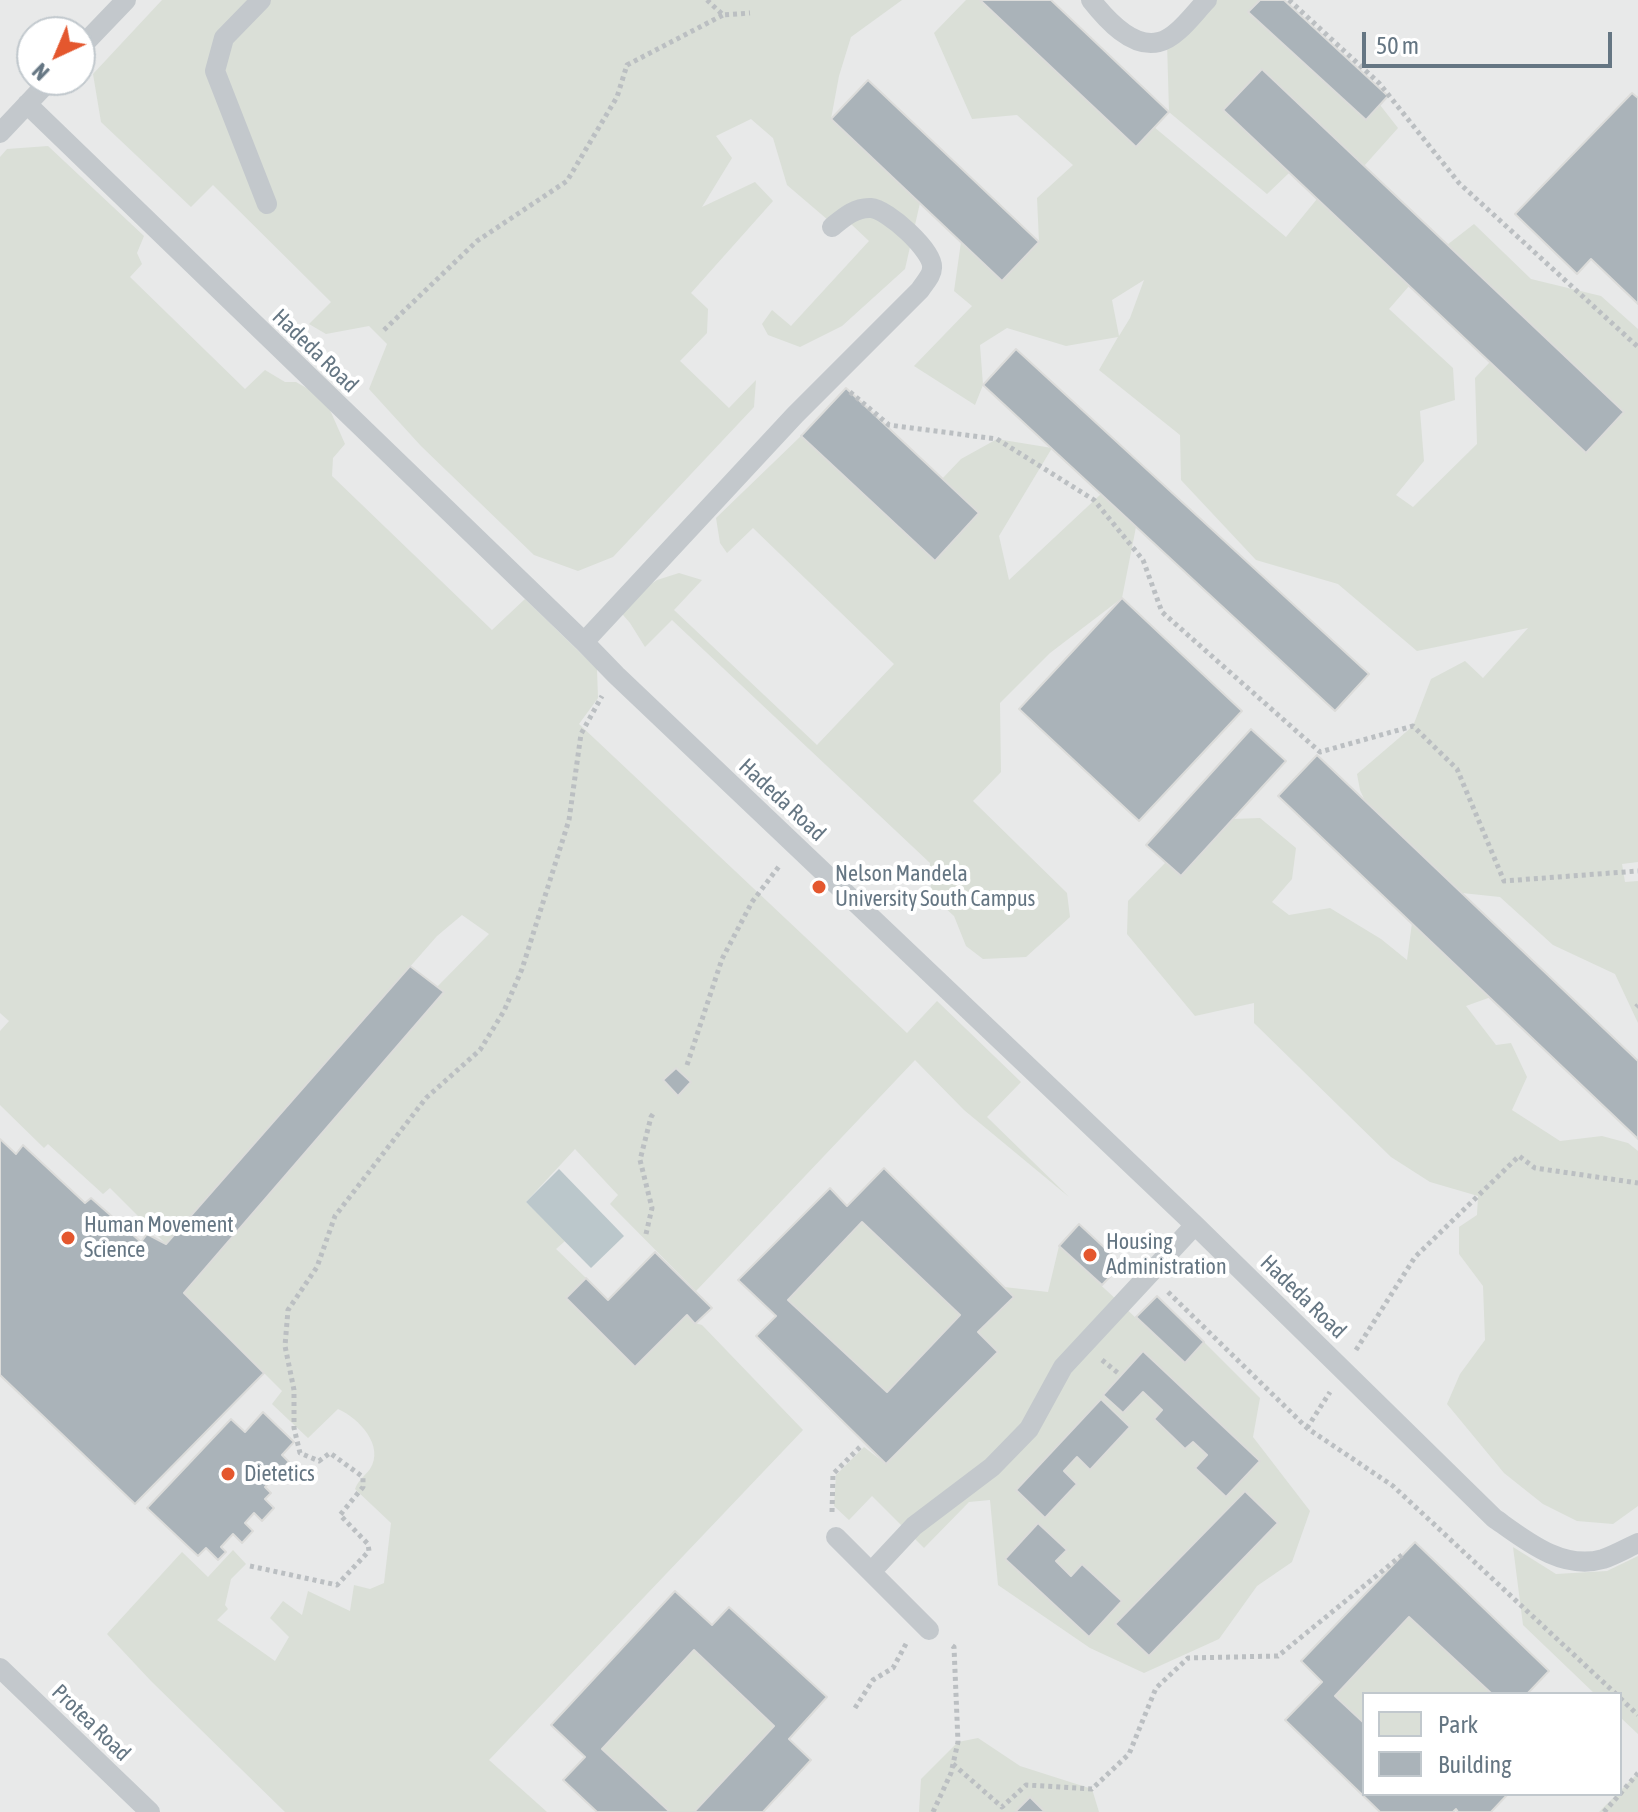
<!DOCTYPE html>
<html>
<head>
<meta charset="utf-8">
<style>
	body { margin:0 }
	#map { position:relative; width:1638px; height:1812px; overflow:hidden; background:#fafaf8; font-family:"Asap Condensed",sans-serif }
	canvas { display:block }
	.legend { position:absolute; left:1362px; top:1692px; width:260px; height:104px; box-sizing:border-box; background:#fff; border:2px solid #c1c8cd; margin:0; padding:10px 14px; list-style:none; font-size:24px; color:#657683 }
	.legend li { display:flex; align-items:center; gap:16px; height:40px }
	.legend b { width:40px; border:2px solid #c1c8cd }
	.north { position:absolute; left:16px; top:16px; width:80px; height:80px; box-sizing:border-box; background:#fff; border:2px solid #c1c8cd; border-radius:50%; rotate:224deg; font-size:22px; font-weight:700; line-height:32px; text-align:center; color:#657683 }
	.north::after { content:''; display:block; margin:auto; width:28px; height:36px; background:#e4572e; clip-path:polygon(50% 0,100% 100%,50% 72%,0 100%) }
	.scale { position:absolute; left:1362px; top:32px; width:250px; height:36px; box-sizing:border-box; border:4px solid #657683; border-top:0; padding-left:10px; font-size:24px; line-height:28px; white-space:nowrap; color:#657683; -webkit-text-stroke:6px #fff; paint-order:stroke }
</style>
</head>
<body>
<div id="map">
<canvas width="1638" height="1812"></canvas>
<ul class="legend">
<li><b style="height:22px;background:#dadfd7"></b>Park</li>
<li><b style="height:22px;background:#aab3b9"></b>Building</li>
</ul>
<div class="north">N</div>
<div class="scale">50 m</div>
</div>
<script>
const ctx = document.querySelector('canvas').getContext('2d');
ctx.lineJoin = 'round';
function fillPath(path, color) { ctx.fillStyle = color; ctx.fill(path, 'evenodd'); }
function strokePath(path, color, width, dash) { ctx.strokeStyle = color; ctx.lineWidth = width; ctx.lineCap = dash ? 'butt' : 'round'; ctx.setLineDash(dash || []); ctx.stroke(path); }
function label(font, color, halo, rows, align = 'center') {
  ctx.font = font + ' "Asap Condensed",sans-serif'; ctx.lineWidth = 8; ctx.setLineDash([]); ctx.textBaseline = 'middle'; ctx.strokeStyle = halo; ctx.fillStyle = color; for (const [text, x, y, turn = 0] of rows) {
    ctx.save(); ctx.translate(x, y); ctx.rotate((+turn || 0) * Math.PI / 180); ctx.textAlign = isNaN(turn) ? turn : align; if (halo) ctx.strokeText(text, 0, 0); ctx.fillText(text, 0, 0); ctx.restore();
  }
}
const built = new Path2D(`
	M 0,0 L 1638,0 L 1638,1812 L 0,1812 ZM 32,32 L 80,32 L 80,80 L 32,80 ZM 1364,1694 L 1620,1694 L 1620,1794 L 1364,1794 Z`);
const green = new Path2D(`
	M 162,0 L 902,0 L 851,37 L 839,76 L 831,119 L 920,203 L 905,269 L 842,326 L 800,347 L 768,335 L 762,324 L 772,310 L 791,326 L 869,241 L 851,224 L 828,220 L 787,185 L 773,138 L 751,119 L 716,136 L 732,158 L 702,207 L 755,182 L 773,201 L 691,293 L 708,309 L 707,333 L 680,361 L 729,408 L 756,380 L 754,407 L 613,557 L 578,571 L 534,555 L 421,446 L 369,389 L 387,344 L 369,326 L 326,334 L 309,324 L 331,302 L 213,185 L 191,207 L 101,122 L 93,74 Z
	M 966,0 L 980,0 L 1135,147 L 1154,127 L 1286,237 L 1317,199 L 1409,286 L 1389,309 L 1453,368 L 1455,400 L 1420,411 L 1424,461 L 1396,495 L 1413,507 L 1477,444 L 1475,378 L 1490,362 L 1585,453 L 1624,412 L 1447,245 L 1474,224 L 1531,279 L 1601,296 L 1638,329 L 1638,862 L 1622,864 L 1625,882 L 1638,881 L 1638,1023 L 1615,974 L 1553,945 L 1500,897 L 1462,893 L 1365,801 L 1360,790 L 1357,774 L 1413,726 L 1431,679 L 1465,661 L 1483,678 L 1528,628 L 1417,651 L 1338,584 L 1256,560 L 1181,480 L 1180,435 L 1099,370 L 1118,337 L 1066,346 L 1007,328 L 980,345 L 983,385 L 975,405 L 914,366 L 972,306 L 954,291 L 961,242 L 1002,281 L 1039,242 L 1037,198 L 1073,165 L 1017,115 L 972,119 L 934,33 ZM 1144,280 L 1130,318 L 1119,336 L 1112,300 Z
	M 1207,0 L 1260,0 L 1248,13 L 1365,120 L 1380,105 L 1398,128 L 1364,166 L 1261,69 L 1223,110 L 1289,173 L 1267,194 L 1169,112 L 1167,42 Z
	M 48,146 L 144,236 L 137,253 L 142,264 L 130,277 L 245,389 L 265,370 L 285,382 L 296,382 L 312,391 L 330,410 L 345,444 L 333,458 L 332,476 L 492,630 L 525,599 L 597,669 L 598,698 L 579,724 L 907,1033 L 937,1001 L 1021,1082 L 987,1117 L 1069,1197 L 964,1110 L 915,1060 L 696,1291 L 610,1204 L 618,1195 L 575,1149 L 526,1202 L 565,1241 L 556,1249 L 586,1278 L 566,1299 L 635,1366 L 687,1315 L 695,1323 L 702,1325 L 803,1430 L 489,1760 L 547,1812 L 285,1812 L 151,1681 L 107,1634 L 182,1552 L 208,1577 L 233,1550 L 246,1564 L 231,1579 L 225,1605 L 228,1609 L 217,1620 L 275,1661 L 289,1637 L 270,1618 L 283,1601 L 302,1615 L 308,1591 L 350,1611 L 354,1585 L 370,1589 L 384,1583 L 391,1523 L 355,1489 C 359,1479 364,1477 370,1469 C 385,1446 359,1418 338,1409 L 308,1438 L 272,1404 L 282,1391 L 184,1293 L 444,993 L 437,987 L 489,934 L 462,915 L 437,936 L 166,1244 L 110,1188 L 103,1194 L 48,1144 L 44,1148 L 0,1105 L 0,1031 L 9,1021 L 0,1013 L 0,157 L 7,149 Z
	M 801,436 L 935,560 L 979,513 L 942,479 L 961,459 L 997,439 L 1052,448 L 999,536 L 1009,580 L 1101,494 L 1136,527 L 1122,598 L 1050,653 L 1000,703 L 1001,772 L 973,801 L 1067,893 L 1070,917 L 1026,957 L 983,959 L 966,946 L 954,916 L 931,895 L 930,863 L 672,620 L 645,647 L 630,623 L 617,608 L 657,580 L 679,573 L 702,580 L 674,610 L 817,745 L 894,664 L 753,528 L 727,553 L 720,543 L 716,518 Z
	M 1260,818 L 1296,848 L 1292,879 L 1272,902 L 1289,915 L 1330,908 L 1381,939 L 1407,960 L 1412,923 L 1491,997 L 1466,1006 L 1496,1045 L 1511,1043 L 1527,1077 L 1512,1110 L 1560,1141 L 1602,1136 L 1628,1143 L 1638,1151 L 1638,1506 L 1613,1524 L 1577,1521 L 1543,1504 L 1504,1473 L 1447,1404 L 1460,1374 L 1485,1340 L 1483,1286 L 1459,1254 L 1459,1227 L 1477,1215 L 1478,1196 L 1430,1182 L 1391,1157 L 1254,1023 L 1254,1003 L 1195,1016 L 1127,934 L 1128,901 L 1166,862 L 1233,819 Z
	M 862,1222 L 960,1315 L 887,1392 L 788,1300 Z
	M 1059,1246 L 1184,1363 L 1204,1342 L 1260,1398 L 1253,1437 L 1310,1511 L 1292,1562 L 1257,1586 L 1219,1639 L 1144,1673 L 1090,1648 L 998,1585 L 990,1500 L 969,1502 L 924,1548 L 872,1496 L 849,1520 L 834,1506 L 836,1475 L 864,1447 L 886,1464 L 997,1352 L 978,1332 L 1014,1297 L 1004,1287 L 1048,1292 Z
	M 1513,1547 L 1556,1574 L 1607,1571 L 1638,1556 L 1638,1734 L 1620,1717 L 1620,1694 L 1595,1694 L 1523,1625 Z
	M 1409,1617 L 1492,1694 L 1364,1694 L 1364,1723 L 1335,1696 Z
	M 694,1650 L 774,1726 L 694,1812 L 670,1812 L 602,1749 Z
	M 978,1738 L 1020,1766 L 1092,1789 L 1099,1812 L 1045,1812 L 1030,1797 L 1015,1812 L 919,1812 L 921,1779 L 958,1742 Z
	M 1638,1773 L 1638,1812 L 1599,1812 Z`);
const water = new Path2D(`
	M 559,1169 L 624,1236 L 591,1268 L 526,1202 Z`);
const building = new Path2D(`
	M 980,0 L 1051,0 L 1169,112 L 1136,147 Z
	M 1260,0 L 1284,0 L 1388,96 L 1366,120 L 1248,12 Z
	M 1262,69 L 1624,412 L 1586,453 L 1223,110 Z
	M 868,80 L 1039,242 L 1002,281 L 831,119 Z
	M 1632,93 L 1638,98 L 1638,304 L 1591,259 L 1577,274 L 1515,214 Z
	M 1016,349 L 1369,674 L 1335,711 L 983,385 Z
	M 846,388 L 979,513 L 935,561 L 801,436 Z
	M 1122,598 L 1242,711 L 1139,821 L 1019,709 Z
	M 1251,729 L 1286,761 L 1181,876 L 1146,845 Z
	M 1317,755 L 1638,1061 L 1638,1139 L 1278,796 Z
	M 410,966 L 444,992 L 184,1293 L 264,1373 L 135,1504 L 0,1375 L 0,1139 L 16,1154 L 23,1145 L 85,1203 L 91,1198 L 141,1242 L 147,1234 L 166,1244 Z
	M 676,1068 L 691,1082 L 678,1096 L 663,1080 Z
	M 884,1168 L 1014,1297 L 978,1332 L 998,1352 L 886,1464 L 756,1336 L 776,1316 L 738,1280 L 830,1188 L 847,1206 ZM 862,1222 L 960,1315 L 887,1392 L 788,1300 Z
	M 1079,1224 L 1122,1264 L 1102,1285 L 1059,1246 Z
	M 655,1252 L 712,1308 L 695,1324 L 687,1315 L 635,1367 L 566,1298 L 586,1278 L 608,1300 Z
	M 1157,1296 L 1204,1342 L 1185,1363 L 1136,1317 Z
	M 1143,1351 L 1260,1461 L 1226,1497 L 1195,1468 L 1207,1455 L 1193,1442 L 1185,1449 L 1154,1419 L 1162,1410 L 1143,1392 L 1123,1413 L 1103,1395 Z
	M 1101,1399 L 1130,1427 L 1090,1470 L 1077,1457 L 1064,1471 L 1077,1484 L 1045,1518 L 1016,1490 Z
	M 263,1412 L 294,1442 L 282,1455 L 289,1462 L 265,1487 L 271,1493 L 265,1499 L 274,1508 L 262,1521 L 254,1513 L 245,1523 L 253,1531 L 242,1543 L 233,1534 L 221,1547 L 226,1552 L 218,1560 L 206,1548 L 198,1556 L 147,1508 L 231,1419 L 245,1432 Z
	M 1245,1491 L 1278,1523 L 1149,1656 L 1115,1624 Z
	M 1038,1523 L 1067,1550 L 1056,1561 L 1071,1576 L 1082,1564 L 1122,1601 L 1089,1637 L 1005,1559 Z
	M 1415,1542 L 1549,1671 L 1527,1694 L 1492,1694 L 1409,1617 L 1335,1696 L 1364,1723 L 1364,1794 L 1508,1794 L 1491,1812 L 1458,1812 L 1456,1809 L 1453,1812 L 1380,1812 L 1285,1720 L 1322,1682 L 1301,1661 Z
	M 675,1591 L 712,1625 L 729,1607 L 827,1697 L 789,1739 L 811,1760 L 763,1812 L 694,1812 L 774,1726 L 694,1650 L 602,1749 L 670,1812 L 597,1812 L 563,1780 L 585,1757 L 551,1725 Z
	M 1030,1797 L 1045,1812 L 1015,1812 Z`);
const path = new Path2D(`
	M 707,0 L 723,15 L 750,13
	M 1289,0 L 1379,83 L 1459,183 L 1638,347
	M 384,330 L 477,241 L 567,181 L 617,97 L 627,65 L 723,15
	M 850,392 L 889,425 L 997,439 L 1094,500 L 1143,560 L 1162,612 L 1320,752 L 1413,726 L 1457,769 L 1504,881 L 1638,871
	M 1636,1007 L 1638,1005
	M 687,1065 L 722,959 L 752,902 L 780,865
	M 646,1234 L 652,1208 L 640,1160 L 651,1117 L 655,1111
	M 1168,1292 L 1307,1428 L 1393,1486 L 1616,1694
	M 1356,1350 L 1415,1257 L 1519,1156 L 1535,1168 L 1638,1183
	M 1102,1360 L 1118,1373
	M 1307,1428 L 1330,1392
	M 832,1512 L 833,1474 L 860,1447
	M 250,1566 L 337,1585 L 369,1551 L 368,1544 L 340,1515 L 363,1487 L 363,1477 L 330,1453 L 319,1461 L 300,1453 L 294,1428 L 294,1390 L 285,1346 L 288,1310 L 317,1267 L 335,1216 L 426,1098 L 480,1050 L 504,1011 L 522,969 L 569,820 L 581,734 L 602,696
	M 1620,1698 L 1638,1715
	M 855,1708 L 873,1680 L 893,1668 L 907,1642
	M 953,1764 L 1002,1807 L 1026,1785 L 1092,1789 L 1129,1754 L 1156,1688 L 1188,1658 L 1278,1656 L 1402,1555
	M 1620,1794 L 1638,1773
	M 933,1812 L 951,1773 L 958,1742 L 954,1647 L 950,1644
	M 1604,1812 L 1620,1794`);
const service = new Path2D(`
	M 261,0 L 224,38 L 215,71 L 267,204
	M 1091,0 C 1106,19 1132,49 1159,42 C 1177,38 1194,13 1207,0
	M 80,48 L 126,0
	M 27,104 L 584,642 L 616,675 L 1195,1225 L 1494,1518 C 1525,1540 1562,1571 1603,1559 C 1615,1555 1627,1548 1638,1543
	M 0,133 L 50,80
	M 584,642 L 795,415 L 920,290 C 924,283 932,276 932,268 C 934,251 887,209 871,208 C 855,207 843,218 832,227
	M 836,1537 L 929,1630
	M 871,1572 L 914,1526 L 992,1467 L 1029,1429 L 1063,1367 L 1195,1225
	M 0,1668 L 150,1812`);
const markers = [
	[819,887,8,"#e4572e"],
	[68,1238,8,"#e4572e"],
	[1090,1255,8,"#e4572e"],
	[228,1474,8,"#e4572e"]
];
const streetNames = [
	["Hadeda Road",315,351,44],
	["Hadeda Road",782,800,43],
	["Hadeda Road",1303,1297,44],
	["Protea Road",91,1723,44]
];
const poiNames = [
	["Nelson Mandela",835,874],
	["University South Campus",835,899],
	["Human Movement",84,1225],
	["Science",84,1250],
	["Housing",1106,1242],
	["Administration",1106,1267],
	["Dietetics",244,1474]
];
fillPath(built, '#e8e9e9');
fillPath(green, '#dadfd7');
fillPath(water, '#bbc7cb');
fillPath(building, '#aab3b9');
strokePath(building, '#dcdcda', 2);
strokePath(path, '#bbbfc2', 5, [4, 4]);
strokePath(service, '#c3c8cc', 20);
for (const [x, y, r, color] of markers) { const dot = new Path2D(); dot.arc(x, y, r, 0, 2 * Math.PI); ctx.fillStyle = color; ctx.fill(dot); strokePath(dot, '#fff', 3); }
label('22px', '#657683', '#fff', streetNames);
label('22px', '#657683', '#fff', poiNames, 'left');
</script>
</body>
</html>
